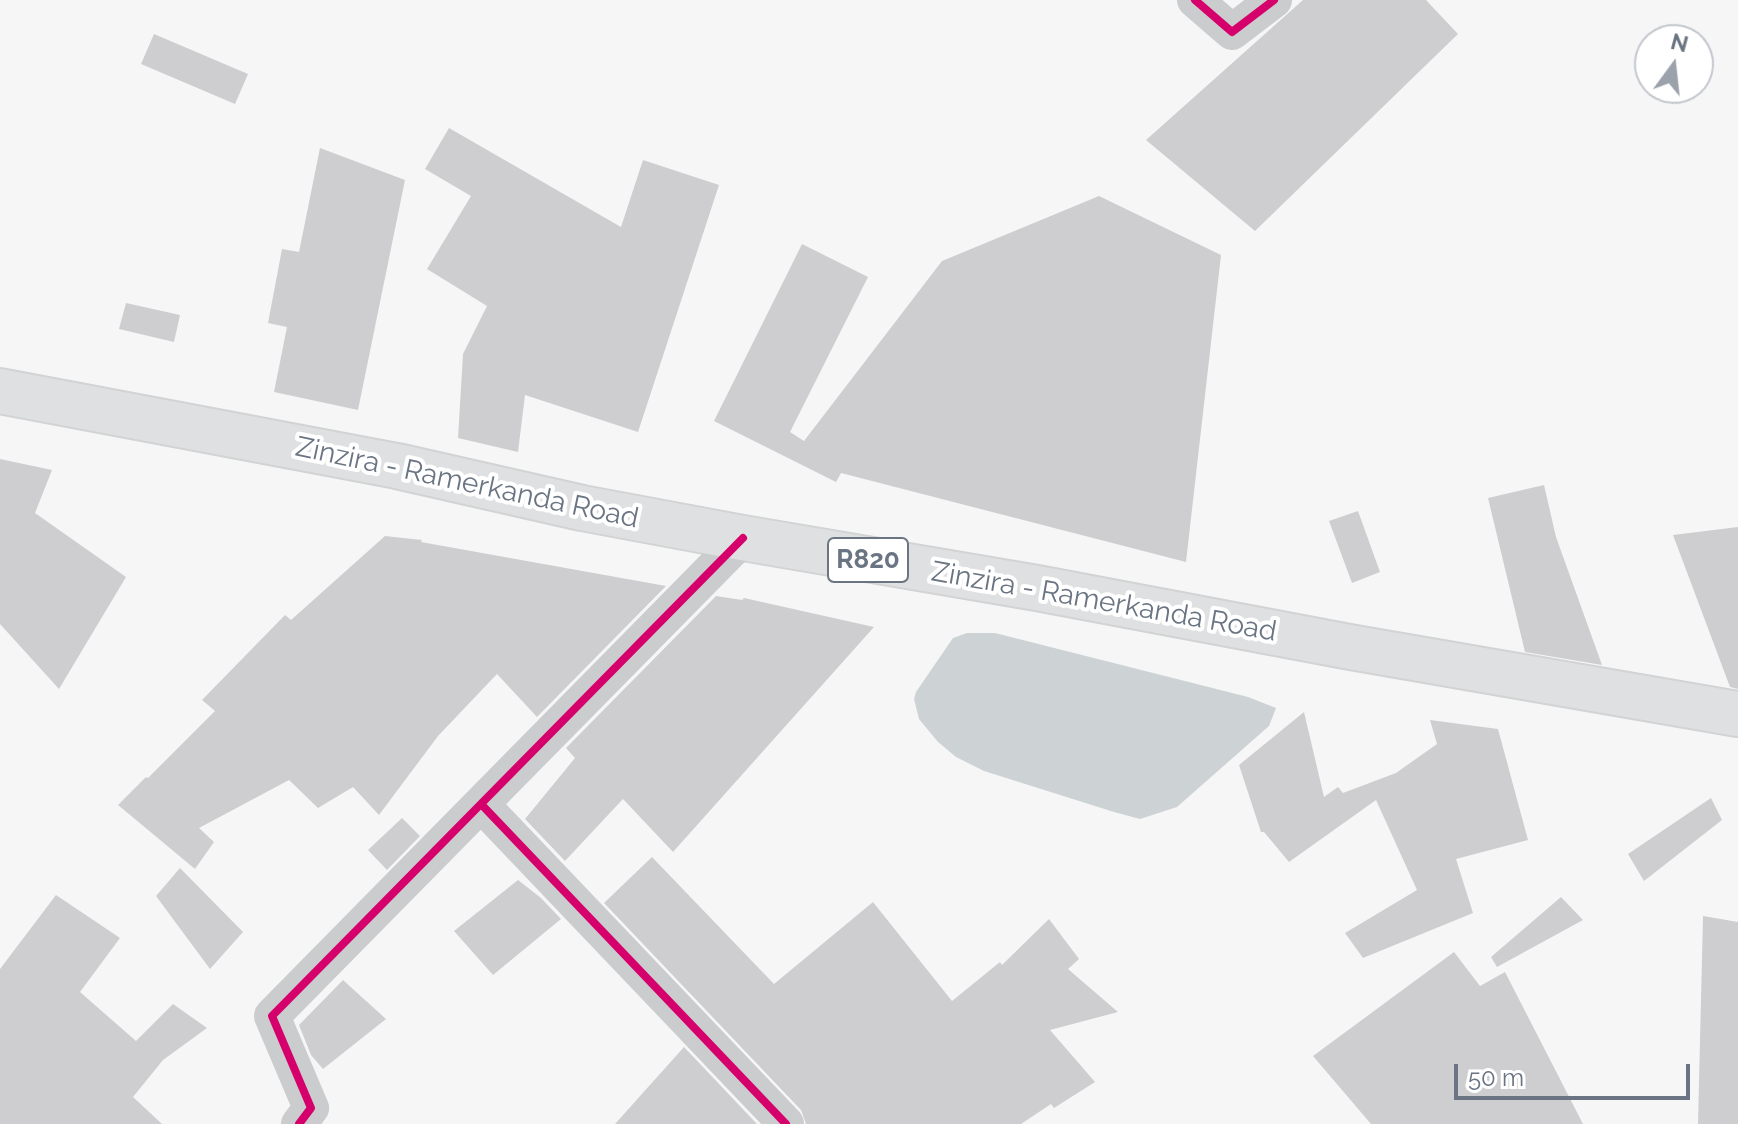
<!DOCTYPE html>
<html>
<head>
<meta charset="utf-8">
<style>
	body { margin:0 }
	#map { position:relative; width:1738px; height:1124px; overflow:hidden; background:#f6f6f6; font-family:Raleway,sans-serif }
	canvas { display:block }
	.north { position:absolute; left:1634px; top:24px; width:80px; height:80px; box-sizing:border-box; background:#fff; border:2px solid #c3c7cd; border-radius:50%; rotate:15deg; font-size:22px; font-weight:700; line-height:32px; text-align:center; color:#6a7482 }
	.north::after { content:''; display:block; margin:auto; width:28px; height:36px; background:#9ba2ab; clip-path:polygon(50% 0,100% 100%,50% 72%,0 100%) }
	.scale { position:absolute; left:1454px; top:1064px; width:236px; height:36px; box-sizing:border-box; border:4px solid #6a7482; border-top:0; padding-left:10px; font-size:24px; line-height:28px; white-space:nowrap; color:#6a7482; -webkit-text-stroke:6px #fff; paint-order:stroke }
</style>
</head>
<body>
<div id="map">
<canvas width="1738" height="1124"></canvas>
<div class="north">N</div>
<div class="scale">50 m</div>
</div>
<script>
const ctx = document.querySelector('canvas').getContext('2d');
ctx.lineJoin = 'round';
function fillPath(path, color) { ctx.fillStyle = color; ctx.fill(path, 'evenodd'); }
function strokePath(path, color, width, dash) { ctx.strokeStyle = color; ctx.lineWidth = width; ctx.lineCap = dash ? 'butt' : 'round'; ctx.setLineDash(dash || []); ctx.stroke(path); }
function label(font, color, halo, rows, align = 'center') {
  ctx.font = font + ' Raleway,sans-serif'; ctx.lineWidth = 8; ctx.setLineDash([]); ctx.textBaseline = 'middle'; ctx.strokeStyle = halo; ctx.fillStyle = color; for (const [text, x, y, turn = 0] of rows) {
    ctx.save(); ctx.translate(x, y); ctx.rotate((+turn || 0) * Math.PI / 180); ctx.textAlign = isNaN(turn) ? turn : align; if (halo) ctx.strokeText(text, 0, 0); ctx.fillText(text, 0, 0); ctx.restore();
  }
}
const water = new Path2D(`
	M 967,633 L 995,633 L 1248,697 L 1276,708 L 1269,726 L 1177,807 L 1140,819 L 1114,812 L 984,771 L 956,757 L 938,742 L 919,719 L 914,699 L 916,692 L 953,638 Z`);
const building = new Path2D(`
	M 1303,0 L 1426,0 L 1458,34 L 1255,231 L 1146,140 Z
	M 154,34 L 248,74 L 235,104 L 141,64 Z
	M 449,128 L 621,227 L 643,160 L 719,185 L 638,432 L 525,395 L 518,452 L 458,438 L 463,354 L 487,306 L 427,269 L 471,196 L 425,169 Z
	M 320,148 L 405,180 L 358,410 L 274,392 L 287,327 L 268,323 L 282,249 L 299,252 Z
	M 1099,196 L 1221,255 L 1186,562 L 841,473 L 836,482 L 714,421 L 802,244 L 868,277 L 790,432 L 804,441 L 942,261 Z
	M 126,303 L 180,315 L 174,342 L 119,329 Z
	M 0,459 L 52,470 L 35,513 L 126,577 L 59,689 L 0,624 Z
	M 1544,485 L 1556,537 L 1602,665 L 1525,652 L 1488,498 Z
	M 1358,511 L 1380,572 L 1352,583 L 1329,521 Z
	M 1738,527 L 1738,689 L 1730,687 L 1673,535 Z
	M 385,536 L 422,540 L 421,542 L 666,586 L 537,717 L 497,674 L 438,736 L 379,815 L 353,787 L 318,808 L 289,780 L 199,828 L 214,842 L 195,869 L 118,805 L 146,777 L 148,778 L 215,711 L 202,700 L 285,615 L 291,620 Z
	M 716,596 L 742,600 L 744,598 L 874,627 L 673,852 L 623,799 L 565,861 L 525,819 L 575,758 L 566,748 Z
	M 1304,712 L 1324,797 L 1338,787 L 1343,793 L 1396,773 L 1437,744 L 1430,720 L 1498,729 L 1528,840 L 1456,859 L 1473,913 L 1363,958 L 1345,933 L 1417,890 L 1376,800 L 1289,862 L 1264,832 L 1261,832 L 1239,765 Z
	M 1711,798 L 1722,820 L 1644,881 L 1628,854 Z
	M 402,818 L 420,836 L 387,870 L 368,850 Z
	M 652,857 L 774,984 L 873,902 L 952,1001 L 1000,962 L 1002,965 L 1049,919 L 1079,959 L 1068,969 L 1118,1012 L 1050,1030 L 1095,1082 L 1054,1108 L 1051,1104 L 1021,1124 L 806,1124 L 801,1110 L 604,903 Z
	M 180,868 L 243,932 L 210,969 L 156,896 Z
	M 518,880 L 541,898 L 561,919 L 493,975 L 454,931 Z
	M 56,895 L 120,938 L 80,992 L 136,1041 L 173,1004 L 207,1028 L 163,1060 L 133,1097 L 162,1124 L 0,1124 L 0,969 Z
	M 1561,897 L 1583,920 L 1497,967 L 1491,957 Z
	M 1703,916 L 1738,922 L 1738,1124 L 1698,1124 Z
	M 1454,952 L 1480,986 L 1505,972 L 1583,1124 L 1371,1124 L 1313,1056 Z
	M 343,980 L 386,1019 L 323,1069 L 311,1055 L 299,1025 Z
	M 684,1047 L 757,1124 L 615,1124 Z`);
const street = new Path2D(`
	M 1195,0 L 1232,32 L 1274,0
	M 481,804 L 786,1124
	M 299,1124 L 311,1108 L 272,1016 L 743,538`);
const primary = new Path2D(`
	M 0,391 L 397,466 L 582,508 L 743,538 L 1037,588 L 1350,647 L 1738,714`);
const cycleway = new Path2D(`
	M 1195,0 L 1232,32 L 1274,0
	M 481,804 L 786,1124
	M 299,1124 L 311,1108 L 272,1016 L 743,538`);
const shields = [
	[868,560,80]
];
const shieldNames = [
	["R820",868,560]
];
const streetNames = [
	["Zinzira - Ramerkanda Road",467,483,12],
	["Zinzira - Ramerkanda Road",1104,602,10]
];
fillPath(water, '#cdd2d5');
fillPath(building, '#ceced0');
strokePath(primary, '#d2d3d4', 48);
strokePath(street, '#cbcccd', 36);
strokePath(primary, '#dfe0e1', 44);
strokePath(cycleway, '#d6006c', 8);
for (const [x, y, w] of shields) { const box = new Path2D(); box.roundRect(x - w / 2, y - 22, w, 44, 6); ctx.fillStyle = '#fff'; ctx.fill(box); strokePath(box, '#6a7482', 2); }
label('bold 26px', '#6a7482', null, shieldNames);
label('28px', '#6a7482', '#fff', streetNames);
</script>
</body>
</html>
